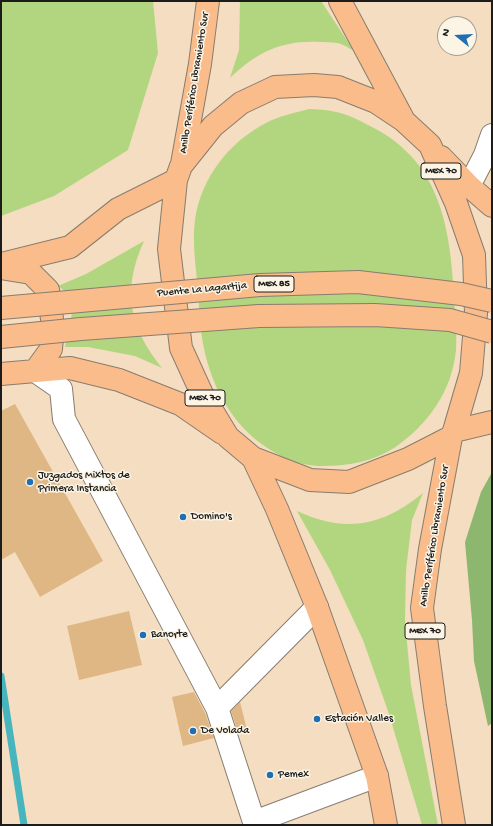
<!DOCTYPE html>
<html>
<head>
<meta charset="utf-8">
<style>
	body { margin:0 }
	#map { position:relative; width:493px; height:826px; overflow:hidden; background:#f4ddc0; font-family:"Gochi Hand",sans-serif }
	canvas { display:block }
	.frame { position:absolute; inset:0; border:2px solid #1c1c1c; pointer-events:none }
	.north { position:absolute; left:437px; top:16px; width:40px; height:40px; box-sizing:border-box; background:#fcf5e5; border:1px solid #a29e95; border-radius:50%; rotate:288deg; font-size:11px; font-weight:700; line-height:16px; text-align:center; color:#1c1c1c }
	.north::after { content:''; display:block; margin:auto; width:14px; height:18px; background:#1f6fb2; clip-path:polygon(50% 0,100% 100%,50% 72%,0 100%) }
</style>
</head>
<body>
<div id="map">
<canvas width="493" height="826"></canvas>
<div class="frame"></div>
<div class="north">N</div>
</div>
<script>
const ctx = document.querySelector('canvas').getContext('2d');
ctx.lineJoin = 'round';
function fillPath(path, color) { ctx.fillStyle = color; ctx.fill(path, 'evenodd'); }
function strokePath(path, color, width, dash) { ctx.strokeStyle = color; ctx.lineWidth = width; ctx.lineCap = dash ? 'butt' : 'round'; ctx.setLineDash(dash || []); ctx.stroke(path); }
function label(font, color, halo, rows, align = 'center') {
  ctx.font = font + ' "Gochi Hand",sans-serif'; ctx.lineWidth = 3; ctx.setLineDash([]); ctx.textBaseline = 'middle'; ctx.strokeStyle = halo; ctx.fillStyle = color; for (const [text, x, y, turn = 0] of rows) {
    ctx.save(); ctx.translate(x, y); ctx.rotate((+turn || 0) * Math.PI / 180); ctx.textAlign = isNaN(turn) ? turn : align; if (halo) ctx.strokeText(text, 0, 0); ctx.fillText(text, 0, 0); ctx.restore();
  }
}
const green = new Path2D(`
	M 1,1 L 153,1 L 158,53 L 128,150 L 54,196 L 1,216 Z
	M 240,1 L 321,1 L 354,51 C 349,48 343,44 337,43 C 332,42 325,42 319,42 C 281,40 256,53 230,78 L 239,50 Z
	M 309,109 C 336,110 346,113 370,126 C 439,160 450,224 454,295 C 455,313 457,331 456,350 C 452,391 428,425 394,448 C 372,462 344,467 318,466 C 297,465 280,457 263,445 C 226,419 206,374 201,330 C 199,317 199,303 198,290 C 196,267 192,243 195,220 C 201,178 229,142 266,123 C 279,116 294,113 309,109 Z
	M 144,241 C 122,289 128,326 162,368 L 135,356 L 88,347 L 65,347 C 69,333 76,307 68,294 C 66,291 61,289 58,286 L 86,274 Z
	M 423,493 L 412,520 L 406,570 L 405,621 L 411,685 L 438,825 L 422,825 L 389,714 L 363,640 L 330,570 L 297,511 C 345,533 382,527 423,493 Z`);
const forest = new Path2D(`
	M 492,472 L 492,723 L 488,726 L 474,661 L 472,620 L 465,542 L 481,492 Z`);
const stream = new Path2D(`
	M 1,676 L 24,825`);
const building = new Path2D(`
	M 15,404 L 103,561 L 40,597 L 15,552 L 1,560 L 1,411 Z
	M 129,611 L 142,665 L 79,680 L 67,626 Z
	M 194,692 L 205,713 L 214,738 L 183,746 L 172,697 Z
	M 240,702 L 247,730 L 238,732 L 231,711 Z`);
const minor = new Path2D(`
	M 469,186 L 485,155 L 492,135
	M 35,371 L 61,389 L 64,419 L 217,708 L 255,825
	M 217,708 L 317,607
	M 254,822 L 377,776`);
const major = new Path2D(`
	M 340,1 L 403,119
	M 441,157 L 469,186 L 492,206
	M 182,164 L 200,64 L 208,1
	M 1,264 L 70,247 L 118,209 L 176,180
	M 1,268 L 31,273 L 48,290 L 53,326 L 51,349 L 35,371
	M 1,374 L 70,368 L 119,380 L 180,404 L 222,433
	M 454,431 L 492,422
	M 451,437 L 408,459 L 349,482 L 310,480 L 253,458 L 228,437 L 202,394 L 181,348 L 169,249 L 176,180 L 181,166 L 213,126 L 241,103 L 275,87 L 314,85 L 338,87 L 376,102 L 403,120 L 430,145 L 456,203 L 474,255 L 476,313 L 471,373 L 454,431 L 451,437 L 430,549 L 422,608 L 435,706 L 454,825
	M 253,458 L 277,509 L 317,607 L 377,776 L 386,825`);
const majorBridge = new Path2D(`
	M 1,308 L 260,285 L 358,282 L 461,294 L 492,301
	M 1,337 L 81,329 L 259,316 L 375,315 L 450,320 L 492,332`);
const markers = [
	[30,482,4,"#1f6fb2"],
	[183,517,4,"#1f6fb2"],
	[143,635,4,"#1f6fb2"],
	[317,719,4,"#1f6fb2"],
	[193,731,4,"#1f6fb2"],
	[270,775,4,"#1f6fb2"]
];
const shields = [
	[441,171,40],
	[274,284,40],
	[205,398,40],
	[425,631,40]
];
const shieldNames = [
	["MEX 70",441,171],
	["MEX 85",274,284],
	["MEX 70",205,398],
	["MEX 70",425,631]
];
const streetNames = [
	["Anillo Periférico Libramiento Sur",195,83,-81],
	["Puente La Lagartija",202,290,-5],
	["Anillo Periférico Libramiento Sur",435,536,-81]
];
const poiNames = [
	["Juzgados Mixtos de",38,476],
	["Primera Instancia",38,489],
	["Domino's",191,517],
	["Banorte",151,635],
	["Estación Valles",325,719],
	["De Volada",201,731],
	["Pemex",278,775]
];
fillPath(green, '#b2d67f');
fillPath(forest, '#8db76e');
strokePath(stream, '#46b5be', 7);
fillPath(building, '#deb784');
strokePath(minor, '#887c6e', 24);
strokePath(major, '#887c6e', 24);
strokePath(minor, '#fff', 22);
strokePath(major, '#fabc8b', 22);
strokePath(majorBridge, '#887c6e', 24, []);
strokePath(majorBridge, '#fabc8b', 22);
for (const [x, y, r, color] of markers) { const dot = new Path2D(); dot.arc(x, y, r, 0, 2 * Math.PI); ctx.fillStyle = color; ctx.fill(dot); strokePath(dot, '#fcf5e5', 1.5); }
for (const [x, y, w] of shields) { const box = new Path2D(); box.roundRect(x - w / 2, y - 8, w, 16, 3); ctx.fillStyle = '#fcf5e5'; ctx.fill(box); strokePath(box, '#1c1c1c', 1); }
label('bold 10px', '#1c1c1c', null, shieldNames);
label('11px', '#1c1c1c', '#fcf5e5', streetNames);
label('11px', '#1c1c1c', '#fcf5e5', poiNames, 'left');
</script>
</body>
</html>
